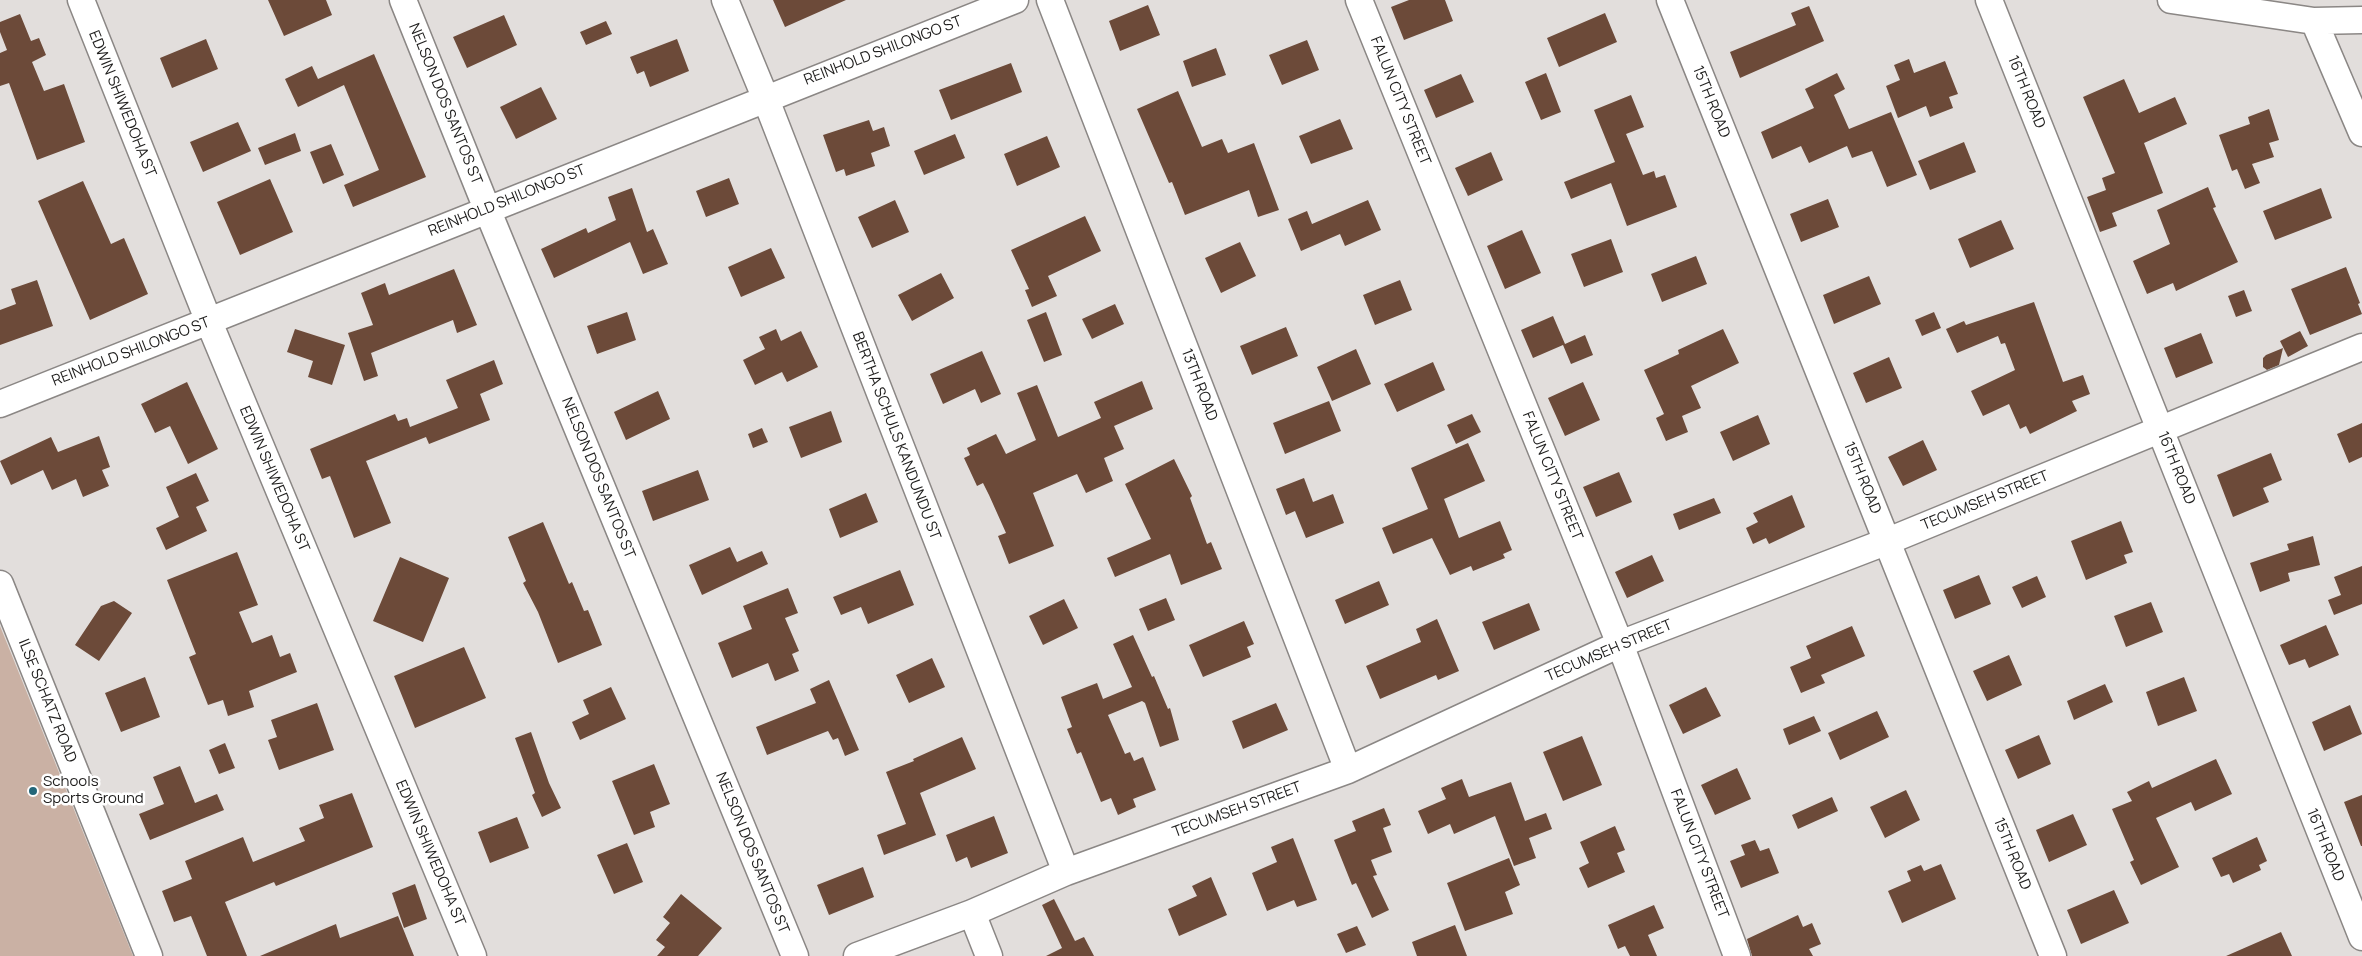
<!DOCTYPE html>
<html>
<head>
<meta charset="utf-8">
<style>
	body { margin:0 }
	canvas { display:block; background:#e2dedc }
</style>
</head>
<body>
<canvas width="2362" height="956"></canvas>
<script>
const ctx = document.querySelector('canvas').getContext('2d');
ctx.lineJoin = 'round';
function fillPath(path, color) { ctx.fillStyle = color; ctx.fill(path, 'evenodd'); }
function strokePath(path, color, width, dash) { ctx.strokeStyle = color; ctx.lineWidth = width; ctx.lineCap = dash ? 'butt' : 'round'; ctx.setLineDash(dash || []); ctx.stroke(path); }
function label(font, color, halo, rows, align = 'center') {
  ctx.font = font + ' Manrope,sans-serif'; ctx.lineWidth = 5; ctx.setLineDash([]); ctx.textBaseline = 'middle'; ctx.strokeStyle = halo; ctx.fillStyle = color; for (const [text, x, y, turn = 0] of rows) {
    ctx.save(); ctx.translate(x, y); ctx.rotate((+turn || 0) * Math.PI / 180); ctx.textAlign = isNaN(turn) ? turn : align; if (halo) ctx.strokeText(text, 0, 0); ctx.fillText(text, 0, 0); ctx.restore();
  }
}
const green = new Path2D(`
	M 0,626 L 133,956 L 0,956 Z`);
const building = new Path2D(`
	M 268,0 L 326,0 L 332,15 L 284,36 Z
	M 773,0 L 846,0 L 785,27 Z
	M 1409,0 L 1445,0 L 1453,21 L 1404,40 L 1391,7 Z
	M 1148,5 L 1160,35 L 1120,51 L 1109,21 Z
	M 1809,6 L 1824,41 L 1740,78 L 1730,52 L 1796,25 L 1791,13 Z
	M 1605,13 L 1617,42 L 1559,67 L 1547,38 Z
	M 20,14 L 31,41 L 39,38 L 46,55 L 32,62 L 44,91 L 64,84 L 85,142 L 37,160 L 9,83 L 0,86 L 0,53 L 7,50 L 0,32 L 0,22 Z
	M 504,15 L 517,45 L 467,68 L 453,37 Z
	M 606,21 L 612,34 L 586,45 L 580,32 Z
	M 206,39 L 218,69 L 172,88 L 160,58 Z
	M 677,39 L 689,71 L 650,87 L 644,71 L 637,74 L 630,57 Z
	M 1307,40 L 1319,70 L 1282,85 L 1269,55 Z
	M 1216,48 L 1226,75 L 1192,87 L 1183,61 Z
	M 374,54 L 426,177 L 353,207 L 344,185 L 379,170 L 344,85 L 298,107 L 285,79 L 312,66 L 318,79 Z
	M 1909,59 L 1914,73 L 1945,61 L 1958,94 L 1949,97 L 1953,108 L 1930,117 L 1926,106 L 1898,118 L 1886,86 L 1900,80 L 1894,65 Z
	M 1011,63 L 1022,92 L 951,120 L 939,90 Z
	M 1546,73 L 1561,112 L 1541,120 L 1525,82 Z
	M 1837,73 L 1845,89 L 1834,95 L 1849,129 L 1891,112 L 1917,175 L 1887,187 L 1872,151 L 1852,158 L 1847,146 L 1809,163 L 1801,146 L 1772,159 L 1761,132 L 1814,108 L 1805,89 Z
	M 1461,74 L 1474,102 L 1436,118 L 1424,90 Z
	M 2124,79 L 2139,113 L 2175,97 L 2187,124 L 2144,143 L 2163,193 L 2112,213 L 2117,226 L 2100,232 L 2087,197 L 2106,190 L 2102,178 L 2115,173 L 2083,97 Z
	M 541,87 L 557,119 L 516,139 L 500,107 Z
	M 1178,91 L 1202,147 L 1222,139 L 1228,153 L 1254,143 L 1279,210 L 1258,217 L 1249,190 L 1185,215 L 1172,182 L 1169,183 L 1137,109 Z
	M 1631,95 L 1644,127 L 1626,134 L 1643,175 L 1654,171 L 1656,178 L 1665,175 L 1677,207 L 1627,226 L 1611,183 L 1571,199 L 1564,182 L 1615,162 L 1594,110 Z
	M 2269,109 L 2279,140 L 2269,143 L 2274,157 L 2252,164 L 2260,183 L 2245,189 L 2237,169 L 2232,171 L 2219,135 L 2250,124 L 2248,117 Z
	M 1340,119 L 1353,149 L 1311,164 L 1299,136 Z
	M 869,120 L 873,131 L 884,127 L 890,146 L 871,153 L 875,166 L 846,176 L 844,169 L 836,172 L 823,135 Z
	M 238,122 L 251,151 L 203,172 L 190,142 Z
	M 295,133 L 301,151 L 265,165 L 258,148 Z
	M 955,134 L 965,158 L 924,175 L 914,151 Z
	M 1047,136 L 1060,167 L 1017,186 L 1004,154 Z
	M 1964,142 L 1976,172 L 1930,190 L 1918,161 Z
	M 331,144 L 344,175 L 323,184 L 310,152 Z
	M 1491,152 L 1503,180 L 1468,196 L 1455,168 Z
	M 729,178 L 739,204 L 706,217 L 696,191 Z
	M 270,179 L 293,232 L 240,255 L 217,202 Z
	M 83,181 L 111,244 L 124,238 L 148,294 L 90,320 L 38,201 Z
	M 2208,187 L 2216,207 L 2213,208 L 2238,262 L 2176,291 L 2173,283 L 2147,294 L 2133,261 L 2170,244 L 2157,210 Z
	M 632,188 L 647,232 L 653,229 L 668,264 L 643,274 L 630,242 L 554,278 L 541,249 L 586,228 L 588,233 L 616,220 L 608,197 Z
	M 2321,188 L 2332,218 L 2275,240 L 2263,211 Z
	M 1828,199 L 1839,227 L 1801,242 L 1790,214 Z
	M 895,200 L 909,232 L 872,248 L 858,217 Z
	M 1368,200 L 1381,230 L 1345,246 L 1340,234 L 1301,251 L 1288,219 L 1307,211 L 1312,224 Z
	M 1085,216 L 1101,251 L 1048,276 L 1057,296 L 1032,307 L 1025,290 L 1029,289 L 1011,250 Z
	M 2001,220 L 2014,249 L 1970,268 L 1958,239 Z
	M 1522,230 L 1541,273 L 1505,289 L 1487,246 Z
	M 1611,239 L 1623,272 L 1584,287 L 1571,254 Z
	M 1240,242 L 1256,276 L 1221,293 L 1205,258 Z
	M 771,248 L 785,278 L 741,297 L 728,267 Z
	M 1696,256 L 1707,284 L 1662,302 L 1651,274 Z
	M 2346,267 L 2360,303 L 2358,304 L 2362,314 L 2310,335 L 2291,289 Z
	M 454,269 L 477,325 L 457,333 L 453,320 L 371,353 L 378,376 L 364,381 L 348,333 L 373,325 L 361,293 L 385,283 L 389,295 Z
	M 941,273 L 954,298 L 912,321 L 898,295 Z
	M 1869,276 L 1881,304 L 1834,324 L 1823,295 Z
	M 37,280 L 53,326 L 0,345 L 0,310 L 16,304 L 11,289 Z
	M 1400,280 L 1412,310 L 1375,325 L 1363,295 Z
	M 2244,290 L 2252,311 L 2236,317 L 2228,296 Z
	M 2034,302 L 2063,382 L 2083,375 L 2090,394 L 2072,401 L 2077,411 L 2030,434 L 2026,426 L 2020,429 L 2009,404 L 1983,416 L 1971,391 L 2015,370 L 2005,343 L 2001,344 L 1998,336 L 1957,353 L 1946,329 L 1964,321 L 1966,325 Z
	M 1115,304 L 1124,324 L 1092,339 L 1082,319 Z
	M 627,312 L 636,340 L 597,354 L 587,326 Z
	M 1046,312 L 1062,355 L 1044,362 L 1027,320 Z
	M 1934,312 L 1941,328 L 1922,336 L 1915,320 Z
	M 1553,316 L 1565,344 L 1585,335 L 1593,355 L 1571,364 L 1563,345 L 1533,358 L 1521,330 Z
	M 1286,327 L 1298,356 L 1252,375 L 1240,346 Z
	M 295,329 L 345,345 L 332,385 L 308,377 L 313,361 L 287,352 Z
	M 776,329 L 781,341 L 801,331 L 818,367 L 787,382 L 782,372 L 755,385 L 743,360 L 765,349 L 759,337 Z
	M 1723,329 L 1739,363 L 1691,386 L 1701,408 L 1682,416 L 1688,432 L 1666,441 L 1656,418 L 1664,414 L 1644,370 L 1679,354 L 1678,350 Z
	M 2300,331 L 2308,346 L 2288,357 L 2280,341 Z
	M 2201,333 L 2213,363 L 2176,378 L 2164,348 Z
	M 2283,348 L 2279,365 L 2267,370 L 2263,367 L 2263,358 L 2266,355 Z
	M 1356,349 L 1371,384 L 1332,401 L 1317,367 Z
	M 982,351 L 1001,394 L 981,403 L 975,389 L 943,404 L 930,374 Z
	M 1889,357 L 1902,388 L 1866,403 L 1853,373 Z
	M 494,360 L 503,384 L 480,394 L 490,420 L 429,444 L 426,437 L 366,461 L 391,523 L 354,538 L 330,476 L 322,479 L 310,449 L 395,414 L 398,421 L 407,418 L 410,427 L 458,408 L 446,380 Z
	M 1433,362 L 1445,390 L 1397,412 L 1384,384 Z
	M 1142,381 L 1153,409 L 1114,426 L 1124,449 L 1104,458 L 1113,481 L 1086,493 L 1077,474 L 1033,493 L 1054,546 L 1009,564 L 998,536 L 1006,533 L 989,495 L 983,483 L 977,486 L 964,458 L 970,455 L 967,448 L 996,434 L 1006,454 L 1036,440 L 1017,393 L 1037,385 L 1058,437 L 1101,418 L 1094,402 Z
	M 187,382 L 218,449 L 188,464 L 170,426 L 155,433 L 141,404 Z
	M 1583,382 L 1600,420 L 1565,436 L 1548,398 Z
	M 658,391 L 670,419 L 626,440 L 614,412 Z
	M 1329,401 L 1341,431 L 1285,454 L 1273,423 Z
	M 831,411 L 842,442 L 801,458 L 789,427 Z
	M 1472,414 L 1481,432 L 1456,444 L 1447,425 Z
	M 1758,415 L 1770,444 L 1733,461 L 1720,432 Z
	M 2362,423 L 2362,457 L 2349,463 L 2337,434 Z
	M 762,428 L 768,442 L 753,448 L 748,434 Z
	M 99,436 L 110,467 L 102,470 L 109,486 L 83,497 L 76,479 L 52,490 L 43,470 L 11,485 L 0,461 L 51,437 L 58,452 Z
	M 1923,440 L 1937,470 L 1903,486 L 1888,457 Z
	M 1468,443 L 1485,481 L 1444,499 L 1459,538 L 1500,521 L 1512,550 L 1503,554 L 1505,558 L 1473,571 L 1471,566 L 1450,575 L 1432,538 L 1393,554 L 1382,528 L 1428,509 L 1411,468 Z
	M 2271,453 L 2282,480 L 2263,488 L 2269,502 L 2233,517 L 2217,475 Z
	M 1174,459 L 1192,496 L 1190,498 L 1207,544 L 1211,542 L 1222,569 L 1181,585 L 1170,554 L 1115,577 L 1107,558 L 1151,539 L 1125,484 Z
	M 698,470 L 709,500 L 653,521 L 642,491 Z
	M 1619,472 L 1632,502 L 1596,517 L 1583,487 Z
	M 196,473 L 209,501 L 196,507 L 207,531 L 166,550 L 156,528 L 179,517 L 166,487 Z
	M 1304,478 L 1313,502 L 1333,494 L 1344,523 L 1306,538 L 1295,511 L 1286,515 L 1276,489 Z
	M 866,493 L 878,522 L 840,538 L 829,509 Z
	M 1792,495 L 1805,527 L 1769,544 L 1766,538 L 1753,544 L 1746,528 L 1758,522 L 1753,513 Z
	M 1714,498 L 1721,513 L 1679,530 L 1673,514 Z
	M 2121,521 L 2133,552 L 2124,555 L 2127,563 L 2086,580 L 2071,541 Z
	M 543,522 L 569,584 L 572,582 L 584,611 L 588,610 L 602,645 L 558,663 L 538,612 L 523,583 L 526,581 L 508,537 Z
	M 2313,536 L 2320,565 L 2288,573 L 2290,581 L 2260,592 L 2250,563 L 2289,550 L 2287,544 Z
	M 730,547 L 737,562 L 762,551 L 768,564 L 702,595 L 689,565 Z
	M 237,552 L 258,605 L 239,612 L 252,643 L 272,635 L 280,657 L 290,653 L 297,672 L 249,691 L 254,707 L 228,716 L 223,700 L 208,705 L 189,657 L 196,654 L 167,580 Z
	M 1652,555 L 1664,581 L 1627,598 L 1615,572 Z
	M 400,557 L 449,578 L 423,642 L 373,621 Z
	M 2362,566 L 2362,604 L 2334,615 L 2328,600 L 2341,595 L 2334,577 Z
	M 900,570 L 914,605 L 868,624 L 861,607 L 841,615 L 833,597 Z
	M 1979,575 L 1991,604 L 1955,619 L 1943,590 Z
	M 2037,576 L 2046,597 L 2022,608 L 2012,587 Z
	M 1379,581 L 1389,605 L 1345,624 L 1335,600 Z
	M 788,588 L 798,613 L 785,618 L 799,651 L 792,654 L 799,671 L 775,681 L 768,663 L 732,678 L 718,643 L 752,629 L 743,606 Z
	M 1166,598 L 1175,620 L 1148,631 L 1139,609 Z
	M 1064,599 L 1078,628 L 1043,645 L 1029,616 Z
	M 114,601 L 132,613 L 99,661 L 75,645 L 101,606 Z
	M 2151,602 L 2163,632 L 2126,647 L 2114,616 Z
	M 1529,603 L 1540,630 L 1494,650 L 1482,622 Z
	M 1437,619 L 1459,671 L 1438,680 L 1436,675 L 1380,699 L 1366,666 L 1421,642 L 1416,629 Z
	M 1244,621 L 1254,644 L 1247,647 L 1251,657 L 1203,677 L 1189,645 Z
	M 2326,625 L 2339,655 L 2309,668 L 2305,659 L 2289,665 L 2280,645 Z
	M 1852,626 L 1865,656 L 1821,675 L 1825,683 L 1801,693 L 1790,667 L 1811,658 L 1806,646 Z
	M 1133,635 L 1152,677 L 1154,676 L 1168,709 L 1170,708 L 1179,740 L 1160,747 L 1145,703 L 1142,701 L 1108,715 L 1125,754 L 1130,752 L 1134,761 L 1143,757 L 1156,790 L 1133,799 L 1136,807 L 1118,815 L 1111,798 L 1101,802 L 1081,752 L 1077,754 L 1067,729 L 1072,727 L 1061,697 L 1097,683 L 1103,699 L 1132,687 L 1113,644 Z
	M 464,647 L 486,698 L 415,728 L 394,676 Z
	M 2009,655 L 2022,685 L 1987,701 L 1973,671 Z
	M 932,658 L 945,687 L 909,703 L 896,675 Z
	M 145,677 L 160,717 L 121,732 L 105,693 Z
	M 2184,677 L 2197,711 L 2158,726 L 2146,692 Z
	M 829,680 L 859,750 L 845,756 L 838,738 L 833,740 L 828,731 L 767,755 L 756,727 L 816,703 L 810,689 Z
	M 2105,684 L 2113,702 L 2074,720 L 2067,701 Z
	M 611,687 L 626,719 L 580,740 L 572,722 L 589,714 L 583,700 Z
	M 1706,687 L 1721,716 L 1683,734 L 1669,705 Z
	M 317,703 L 334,750 L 279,770 L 268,740 L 277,737 L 271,720 Z
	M 1276,703 L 1288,730 L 1243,749 L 1232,721 Z
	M 2350,705 L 2362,734 L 2324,751 L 2312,722 Z
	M 1877,711 L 1889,737 L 1840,760 L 1828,733 Z
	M 1814,716 L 1821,731 L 1789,745 L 1783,729 Z
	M 531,732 L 549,783 L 561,808 L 542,817 L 532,795 L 535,793 L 515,738 Z
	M 2039,735 L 2051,764 L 2018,779 L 2005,750 Z
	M 1582,736 L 1602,785 L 1563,801 L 1543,752 Z
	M 962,737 L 976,769 L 920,793 L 936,835 L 884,855 L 877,835 L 906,824 L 886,772 L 914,761 L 913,759 Z
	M 225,743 L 235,768 L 219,774 L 209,750 Z
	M 2216,759 L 2232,794 L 2195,811 L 2191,802 L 2156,818 L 2179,867 L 2141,885 L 2130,862 L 2134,860 L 2112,809 L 2132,801 L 2127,792 L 2149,781 L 2152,788 Z
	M 654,764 L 670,804 L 650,812 L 655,827 L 634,835 L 612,781 Z
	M 180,766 L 195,803 L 217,794 L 224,810 L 150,840 L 139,814 L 164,804 L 153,777 Z
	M 1737,768 L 1751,799 L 1715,815 L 1701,785 Z
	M 1462,779 L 1469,797 L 1511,782 L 1525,821 L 1546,813 L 1552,829 L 1529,838 L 1536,858 L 1514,866 L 1495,816 L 1454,834 L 1450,824 L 1428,834 L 1418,811 L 1446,799 L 1441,788 Z
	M 1906,790 L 1920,820 L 1885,838 L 1870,807 Z
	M 352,793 L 373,847 L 276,886 L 274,882 L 225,902 L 247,956 L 207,956 L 191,916 L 174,922 L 162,891 L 192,879 L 185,861 L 243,837 L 253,862 L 305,841 L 299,828 L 324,818 L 319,805 Z
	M 2362,795 L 2362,846 L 2361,846 L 2344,802 Z
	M 1832,797 L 1838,811 L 1798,829 L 1792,815 Z
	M 1384,808 L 1391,825 L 1383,828 L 1392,852 L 1371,860 L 1377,875 L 1373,876 L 1389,910 L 1372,918 L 1356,883 L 1352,885 L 1334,840 L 1356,831 L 1352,821 Z
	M 2073,814 L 2087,845 L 2049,862 L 2036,830 Z
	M 994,816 L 1008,853 L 971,868 L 967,857 L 956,862 L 946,835 Z
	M 517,817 L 529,848 L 490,863 L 478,832 Z
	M 1615,826 L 1625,850 L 1617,853 L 1625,872 L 1588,888 L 1579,868 L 1589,863 L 1580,842 Z
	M 2257,837 L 2267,861 L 2259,865 L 2261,870 L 2233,883 L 2229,874 L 2221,877 L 2212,858 Z
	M 1293,838 L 1317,900 L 1297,907 L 1294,900 L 1267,911 L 1252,873 L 1277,862 L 1271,847 Z
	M 1755,840 L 1760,851 L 1769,848 L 1779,873 L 1741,888 L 1730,861 L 1745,855 L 1741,845 Z
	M 627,843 L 643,882 L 614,894 L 597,855 Z
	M 1509,858 L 1520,885 L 1505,892 L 1513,914 L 1465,931 L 1447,883 Z
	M 1941,864 L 1956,899 L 1902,923 L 1888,891 L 1911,881 L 1907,871 L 1921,865 L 1924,871 Z
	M 863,867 L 874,897 L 829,915 L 817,885 Z
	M 1211,877 L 1227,915 L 1179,936 L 1168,909 L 1197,896 L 1192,886 Z
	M 415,884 L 427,919 L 404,928 L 392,893 Z
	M 2114,890 L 2129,923 L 2081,944 L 2067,910 Z
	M 681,894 L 722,928 L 698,956 L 657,956 L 665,947 L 656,940 L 670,923 L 663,917 Z
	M 1054,899 L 1075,941 L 1084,937 L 1094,956 L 1046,956 L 1062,948 L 1042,905 Z
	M 1654,905 L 1664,928 L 1648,935 L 1657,956 L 1630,956 L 1625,946 L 1618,949 L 1608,925 Z
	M 1798,915 L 1803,927 L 1812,923 L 1821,944 L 1809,949 L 1813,956 L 1752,956 L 1747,939 Z
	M 398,916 L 414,956 L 260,956 L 336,924 L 340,938 Z
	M 1455,925 L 1467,956 L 1417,956 L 1412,942 Z
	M 1357,926 L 1366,945 L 1346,953 L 1337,934 Z
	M 2281,932 L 2292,956 L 2226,956 Z`);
const minor = new Path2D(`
	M 81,0 L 209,322 L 473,956
	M 403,0 L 487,209 L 795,956
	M 725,0 L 765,97 L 1066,872
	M 1050,0 L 1348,770
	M 1359,0 L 1620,644 L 1737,956
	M 1670,0 L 2053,956
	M 1989,0 L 2362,937
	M 2171,0 L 2314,21 L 2362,20
	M 2314,21 L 2362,133
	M 0,404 C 339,271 675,132 1015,0
	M 0,584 L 149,956
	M 972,913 L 989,956
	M 857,956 L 972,913 L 1066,872 L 1348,770 L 1620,644 L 1888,541 L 2362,347`);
const markers = [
	[33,791,5,"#236679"]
];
const streetNames = [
	["REINHOLD SHILONGO ST",883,51,-21],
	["16TH ROAD",2026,92,68],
	["FALUN CITY STREET",1400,101,68],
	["15TH ROAD",1711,102,68],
	["EDWIN SHIWEDOHA ST",122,104,68],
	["NELSON DOS SANTOS ST",445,104,68],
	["REINHOLD SHILONGO ST",507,201,-22],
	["REINHOLD SHILONGO ST",131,352,-21],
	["13TH ROAD",1199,385,69],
	["BERTHA SCHULS KANDUNDU ST",896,436,69],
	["16TH ROAD",2176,468,68],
	["FALUN CITY STREET",1552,476,68],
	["NELSON DOS SANTOS ST",598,478,68],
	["15TH ROAD",1862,478,68],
	["EDWIN SHIWEDOHA ST",274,479,67],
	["TECUMSEH STREET",1985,501,-22],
	["TECUMSEH STREET",1609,651,-23],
	["ILSE SCHATZ ROAD",47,701,68],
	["TECUMSEH STREET",1237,810,-20],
	["16TH ROAD",2325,845,68],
	["EDWIN SHIWEDOHA ST",430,853,67],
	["NELSON DOS SANTOS ST",752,853,68],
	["FALUN CITY STREET",1699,854,69],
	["15TH ROAD",2012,854,68]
];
const poiNames = [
	["Schools",43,782],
	["Sports Ground",43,799]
];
fillPath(green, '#cab1a4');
fillPath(building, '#6c4a39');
strokePath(minor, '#8b8785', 29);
strokePath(minor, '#fff', 26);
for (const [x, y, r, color] of markers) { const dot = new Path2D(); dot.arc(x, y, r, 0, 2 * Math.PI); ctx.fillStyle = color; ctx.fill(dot); strokePath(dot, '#fff', 2); }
label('15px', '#1e1d1c', '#fff', streetNames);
label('15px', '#1e1d1c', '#fff', poiNames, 'left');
</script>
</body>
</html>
